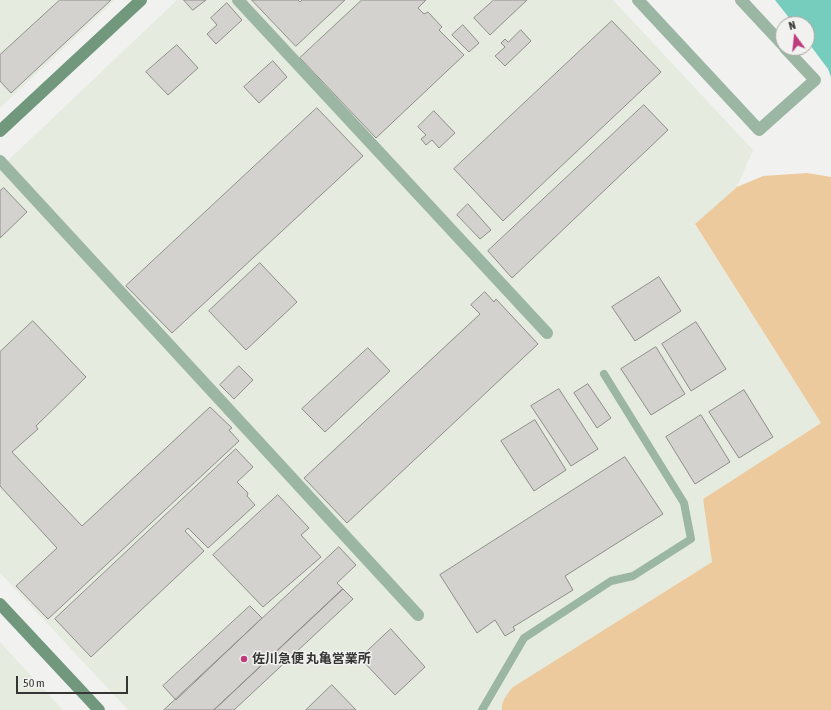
<!DOCTYPE html>
<html>
<head>
<meta charset="utf-8">
<style>
	body { margin:0 }
	#map { position:relative; width:831px; height:710px; overflow:hidden; background:#f1f2ef; font-family:"Asap Condensed",sans-serif }
	canvas { display:block }
	.north { position:absolute; left:775px; top:16px; width:40px; height:40px; box-sizing:border-box; background:#f1f2ef; border:1px solid #a6a6a4; border-radius:50%; rotate:345deg; font-size:11px; font-weight:700; line-height:16px; text-align:center; color:#353534 }
	.north::after { content:''; display:block; margin:auto; width:14px; height:18px; background:#bf3b80; clip-path:polygon(50% 0,100% 100%,50% 72%,0 100%) }
	.scale { position:absolute; left:16px; top:676px; width:112px; height:18px; box-sizing:border-box; border:2px solid #353534; border-top:0; padding-left:5px; font-size:12px; line-height:14px; white-space:nowrap; color:#353534; -webkit-text-stroke:3px #f1f2ef; paint-order:stroke }
</style>
</head>
<body>
<div id="map">
<canvas width="831" height="710"></canvas>
<div class="north">N</div>
<div class="scale">50 m</div>
</div>
<script>
const ctx = document.querySelector('canvas').getContext('2d');
ctx.lineJoin = 'round';
function fillPath(path, color) { ctx.fillStyle = color; ctx.fill(path, 'evenodd'); }
function strokePath(path, color, width, dash) { ctx.strokeStyle = color; ctx.lineWidth = width; ctx.lineCap = dash ? 'butt' : 'round'; ctx.setLineDash(dash || []); ctx.stroke(path); }
function label(font, color, halo, rows, align = 'center') {
  ctx.font = font + ' "Asap Condensed","Noto Sans JP",sans-serif'; ctx.lineWidth = 3; ctx.setLineDash([]); ctx.textBaseline = 'middle'; ctx.strokeStyle = halo; ctx.fillStyle = color; for (const [text, x, y, turn = 0] of rows) {
    ctx.save(); ctx.translate(x, y); ctx.rotate((+turn || 0) * Math.PI / 180); ctx.textAlign = isNaN(turn) ? turn : align; if (halo) ctx.strokeText(text, 0, 0); ctx.fillText(text, 0, 0); ctx.restore();
  }
}
const built = new Path2D(`
	M 0,0 L 115,0 L 0,108 Z
	M 177,0 L 613,0 L 753,150 L 737,187 L 695,225 L 821,423 L 703,499 L 712,562 L 513,687 L 502,705 L 502,710 L 128,710 L 0,573 L 0,168 Z
	M 0,642 L 63,710 L 0,710 Z`);
const green = new Path2D(`
	M 807,173 L 831,177 L 831,710 L 502,710 C 501,701 508,693 513,687 L 712,562 L 703,499 L 821,423 L 695,224 L 737,187 L 763,176 Z`);
const water = new Path2D(`
	M 775,0 L 831,0 L 831,77 L 828,69 L 807,41 L 807,24 L 794,24 Z`);
const building = new Path2D(`
	M 60,0 L 111,0 L 11,93 L 0,81 L 0,55 Z
	M 184,0 L 206,0 L 193,10 Z
	M 252,0 L 298,0 L 300,2 L 302,0 L 345,0 L 296,46 Z
	M 362,0 L 426,0 L 418,8 L 424,14 L 428,12 L 442,27 L 439,30 L 464,55 L 376,138 L 300,58 Z
	M 494,0 L 527,0 L 490,35 L 474,18 Z
	M 227,3 L 242,20 L 216,44 L 207,34 L 217,25 L 211,18 Z
	M 612,21 L 661,72 L 503,221 L 454,169 Z
	M 463,25 L 479,43 L 469,52 L 452,35 Z
	M 521,30 L 531,41 L 505,66 L 495,56 L 505,47 L 501,43 L 505,39 L 508,42 Z
	M 177,45 L 198,68 L 168,95 L 146,72 Z
	M 273,61 L 287,77 L 259,103 L 244,87 Z
	M 644,105 L 668,130 L 512,278 L 488,251 Z
	M 317,108 L 363,156 L 172,333 L 126,286 Z
	M 434,111 L 455,133 L 439,148 L 432,140 L 426,145 L 421,139 L 426,135 L 418,127 Z
	M 4,188 L 27,212 L 0,238 L 0,191 Z
	M 468,204 L 491,230 L 480,239 L 457,215 Z
	M 260,263 L 297,302 L 246,350 L 209,311 Z
	M 659,277 L 681,311 L 635,341 L 612,307 Z
	M 485,292 L 494,302 L 496,299 L 538,344 L 347,523 L 304,478 L 480,314 L 471,305 Z
	M 33,321 L 86,377 L 36,426 L 38,429 L 12,452 L 82,526 L 210,407 L 232,428 L 229,430 L 239,441 L 48,619 L 16,586 L 57,548 L 0,486 L 0,352 Z
	M 696,322 L 726,369 L 691,391 L 662,344 Z
	M 656,347 L 685,394 L 651,415 L 621,369 Z
	M 368,348 L 390,371 L 325,432 L 302,409 Z
	M 239,366 L 253,380 L 234,399 L 220,385 Z
	M 588,384 L 611,418 L 597,428 L 574,393 Z
	M 559,389 L 598,449 L 571,466 L 531,406 Z
	M 744,390 L 773,437 L 739,458 L 709,412 Z
	M 701,415 L 730,462 L 695,484 L 666,437 Z
	M 535,420 L 566,470 L 534,491 L 501,441 Z
	M 236,449 L 253,467 L 237,482 L 248,493 L 247,496 L 255,505 L 208,548 L 188,528 L 185,531 L 204,551 L 91,657 L 55,619 Z
	M 625,457 L 663,514 L 565,576 L 573,590 L 513,627 L 515,630 L 505,636 L 495,620 L 477,633 L 440,575 Z
	M 278,495 L 309,528 L 301,535 L 321,557 L 263,607 L 213,555 Z
	M 339,547 L 356,565 L 337,583 L 343,589 L 214,710 L 164,710 Z
	M 343,589 L 353,599 L 234,710 L 214,710 Z
	M 250,606 L 262,618 L 176,700 L 163,686 Z
	M 391,629 L 425,667 L 395,695 L 360,658 Z
	M 332,685 L 356,710 L 306,710 Z`);
const lane = new Path2D(`
	M 482,710 L 524,638 L 611,581 L 633,576 L 691,539 L 684,503 L 604,374`);
const street = new Path2D(`
	M 238,0 L 547,333
	M 638,0 L 759,130 L 815,80 L 785,48
	M 741,0 L 783,45
	M 0,161 L 418,615`);
const secondary = new Path2D(`
	M 0,131 L 141,0
	M 0,604 L 99,710`);
const markers = [
	[244,659,4,"#bf3b80"]
];
const poiNames = [
	["佐川急便 丸亀営業所",252,659]
];
fillPath(built, '#e6ebe0');
fillPath(green, '#ecca9e');
fillPath(water, '#76ccbd');
fillPath(building, '#d3d2cf');
strokePath(building, '#8f8e8b', 1);
strokePath(lane, '#9bb6a3', 8);
strokePath(street, '#9bb6a3', 12);
strokePath(secondary, '#71987d', 12);
for (const [x, y, r, color] of markers) { const dot = new Path2D(); dot.arc(x, y, r, 0, 2 * Math.PI); ctx.fillStyle = color; ctx.fill(dot); strokePath(dot, '#f1f2ef', 1.5); }
label('bold 13px', '#353534', '#f1f2ef', poiNames, 'left');
</script>
</body>
</html>
